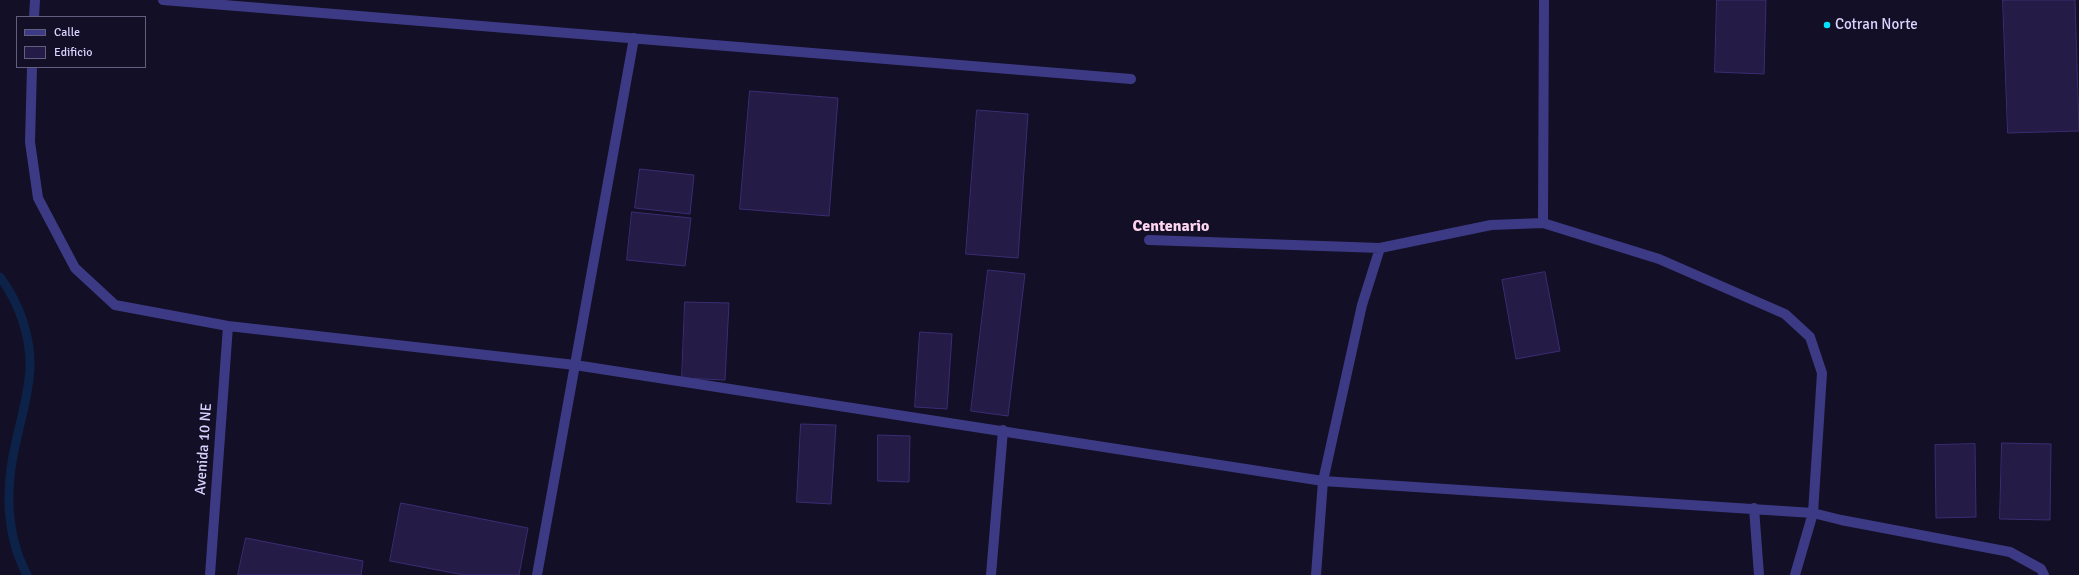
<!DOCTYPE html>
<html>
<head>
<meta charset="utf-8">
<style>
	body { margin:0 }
	#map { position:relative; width:2079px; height:575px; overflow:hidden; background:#130f26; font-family:Signika,sans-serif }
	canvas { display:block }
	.legend { position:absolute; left:16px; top:16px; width:130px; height:52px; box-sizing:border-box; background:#130f26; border:1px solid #625e7d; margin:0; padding:5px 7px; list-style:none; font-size:12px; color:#d9d4ff }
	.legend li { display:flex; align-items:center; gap:8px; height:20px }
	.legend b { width:20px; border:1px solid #625e7d }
</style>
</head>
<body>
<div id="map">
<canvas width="2079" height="575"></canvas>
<ul class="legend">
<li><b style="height:5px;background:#3d3a85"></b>Calle</li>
<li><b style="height:11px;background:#241b47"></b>Edificio</li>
</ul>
</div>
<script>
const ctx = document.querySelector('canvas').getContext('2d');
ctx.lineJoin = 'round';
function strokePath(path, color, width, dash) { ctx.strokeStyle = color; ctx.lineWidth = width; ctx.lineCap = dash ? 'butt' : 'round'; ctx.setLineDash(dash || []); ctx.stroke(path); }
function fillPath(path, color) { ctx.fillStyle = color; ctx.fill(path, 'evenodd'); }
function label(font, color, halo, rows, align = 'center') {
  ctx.font = font + ' Signika,sans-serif'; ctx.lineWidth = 3.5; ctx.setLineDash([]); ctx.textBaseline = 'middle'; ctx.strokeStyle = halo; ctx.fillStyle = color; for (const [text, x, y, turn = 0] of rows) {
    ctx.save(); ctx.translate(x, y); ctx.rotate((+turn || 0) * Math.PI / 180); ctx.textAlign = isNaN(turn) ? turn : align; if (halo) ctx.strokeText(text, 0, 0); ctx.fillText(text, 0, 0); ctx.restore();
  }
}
const stream = new Path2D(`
	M 0,277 C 19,303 31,336 30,368 C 29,393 21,418 16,442 C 5,488 5,533 27,575`);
const building = new Path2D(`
	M 1717,0 L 1766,0 L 1764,74 L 1715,72 Z
	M 2003,0 L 2075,0 L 2079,131 L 2008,133 Z
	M 750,91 L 838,98 L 829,216 L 740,209 Z
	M 977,110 L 1028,114 L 1018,258 L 966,254 Z
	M 640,169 L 694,175 L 690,214 L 635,208 Z
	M 632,212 L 691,218 L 685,266 L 627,260 Z
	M 988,270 L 1025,274 L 1008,416 L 971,411 Z
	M 1545,272 L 1560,351 L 1516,359 L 1502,280 Z
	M 685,302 L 729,303 L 725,380 L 682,378 Z
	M 920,332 L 952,334 L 947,409 L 915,407 Z
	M 801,424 L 836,425 L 831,504 L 797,502 Z
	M 878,435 L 910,436 L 909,482 L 878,481 Z
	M 2002,443 L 2051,444 L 2050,520 L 2000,519 Z
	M 1975,444 L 1976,517 L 1936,518 L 1935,445 Z
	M 401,503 L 528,528 L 519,575 L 464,575 L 390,561 Z
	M 246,538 L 363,561 L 361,575 L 238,575 Z`);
const lane = new Path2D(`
	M 1813,513 L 1841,520 L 2010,552 L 2041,569 L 2044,575`);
const street = new Path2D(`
	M 163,0 L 1131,79
	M 34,17 L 35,0
	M 32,67 L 30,142 L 38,198 L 75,268 L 115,305 L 228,326 L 575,365 L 1323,481 L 1813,513
	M 1543,223 L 1544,0
	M 1149,240 L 1380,248
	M 1754,508 L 1759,575
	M 210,575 L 228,326
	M 537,575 L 634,38
	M 991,575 L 1003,430
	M 1316,575 L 1323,481 L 1362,305 L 1380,248 L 1491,225 L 1543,223 L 1659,259 L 1785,314 L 1810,337 L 1822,373 L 1813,513 L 1795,575`);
const markers = [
	[1827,25,4,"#00e5ff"]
];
const poiNames = [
	["Cotran Norte",1835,25]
];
const streetNames = [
	["Avenida 10 NE",204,449,-86]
];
const neighbourhoodNames = [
	["Centenario",1171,227]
];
strokePath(stream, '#0c2248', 9);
fillPath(building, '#241b47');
strokePath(building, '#3b2d73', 1);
strokePath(lane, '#3d3a85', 10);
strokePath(street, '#3d3a85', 10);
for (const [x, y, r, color] of markers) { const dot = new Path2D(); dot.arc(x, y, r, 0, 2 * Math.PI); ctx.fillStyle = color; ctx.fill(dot); strokePath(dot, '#130f26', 1.5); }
label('15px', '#d9d4ff', '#130f26', poiNames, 'left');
label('15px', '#d9d4ff', '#130f26', streetNames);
label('bold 16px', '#ffd6f0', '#130f26', neighbourhoodNames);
</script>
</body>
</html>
